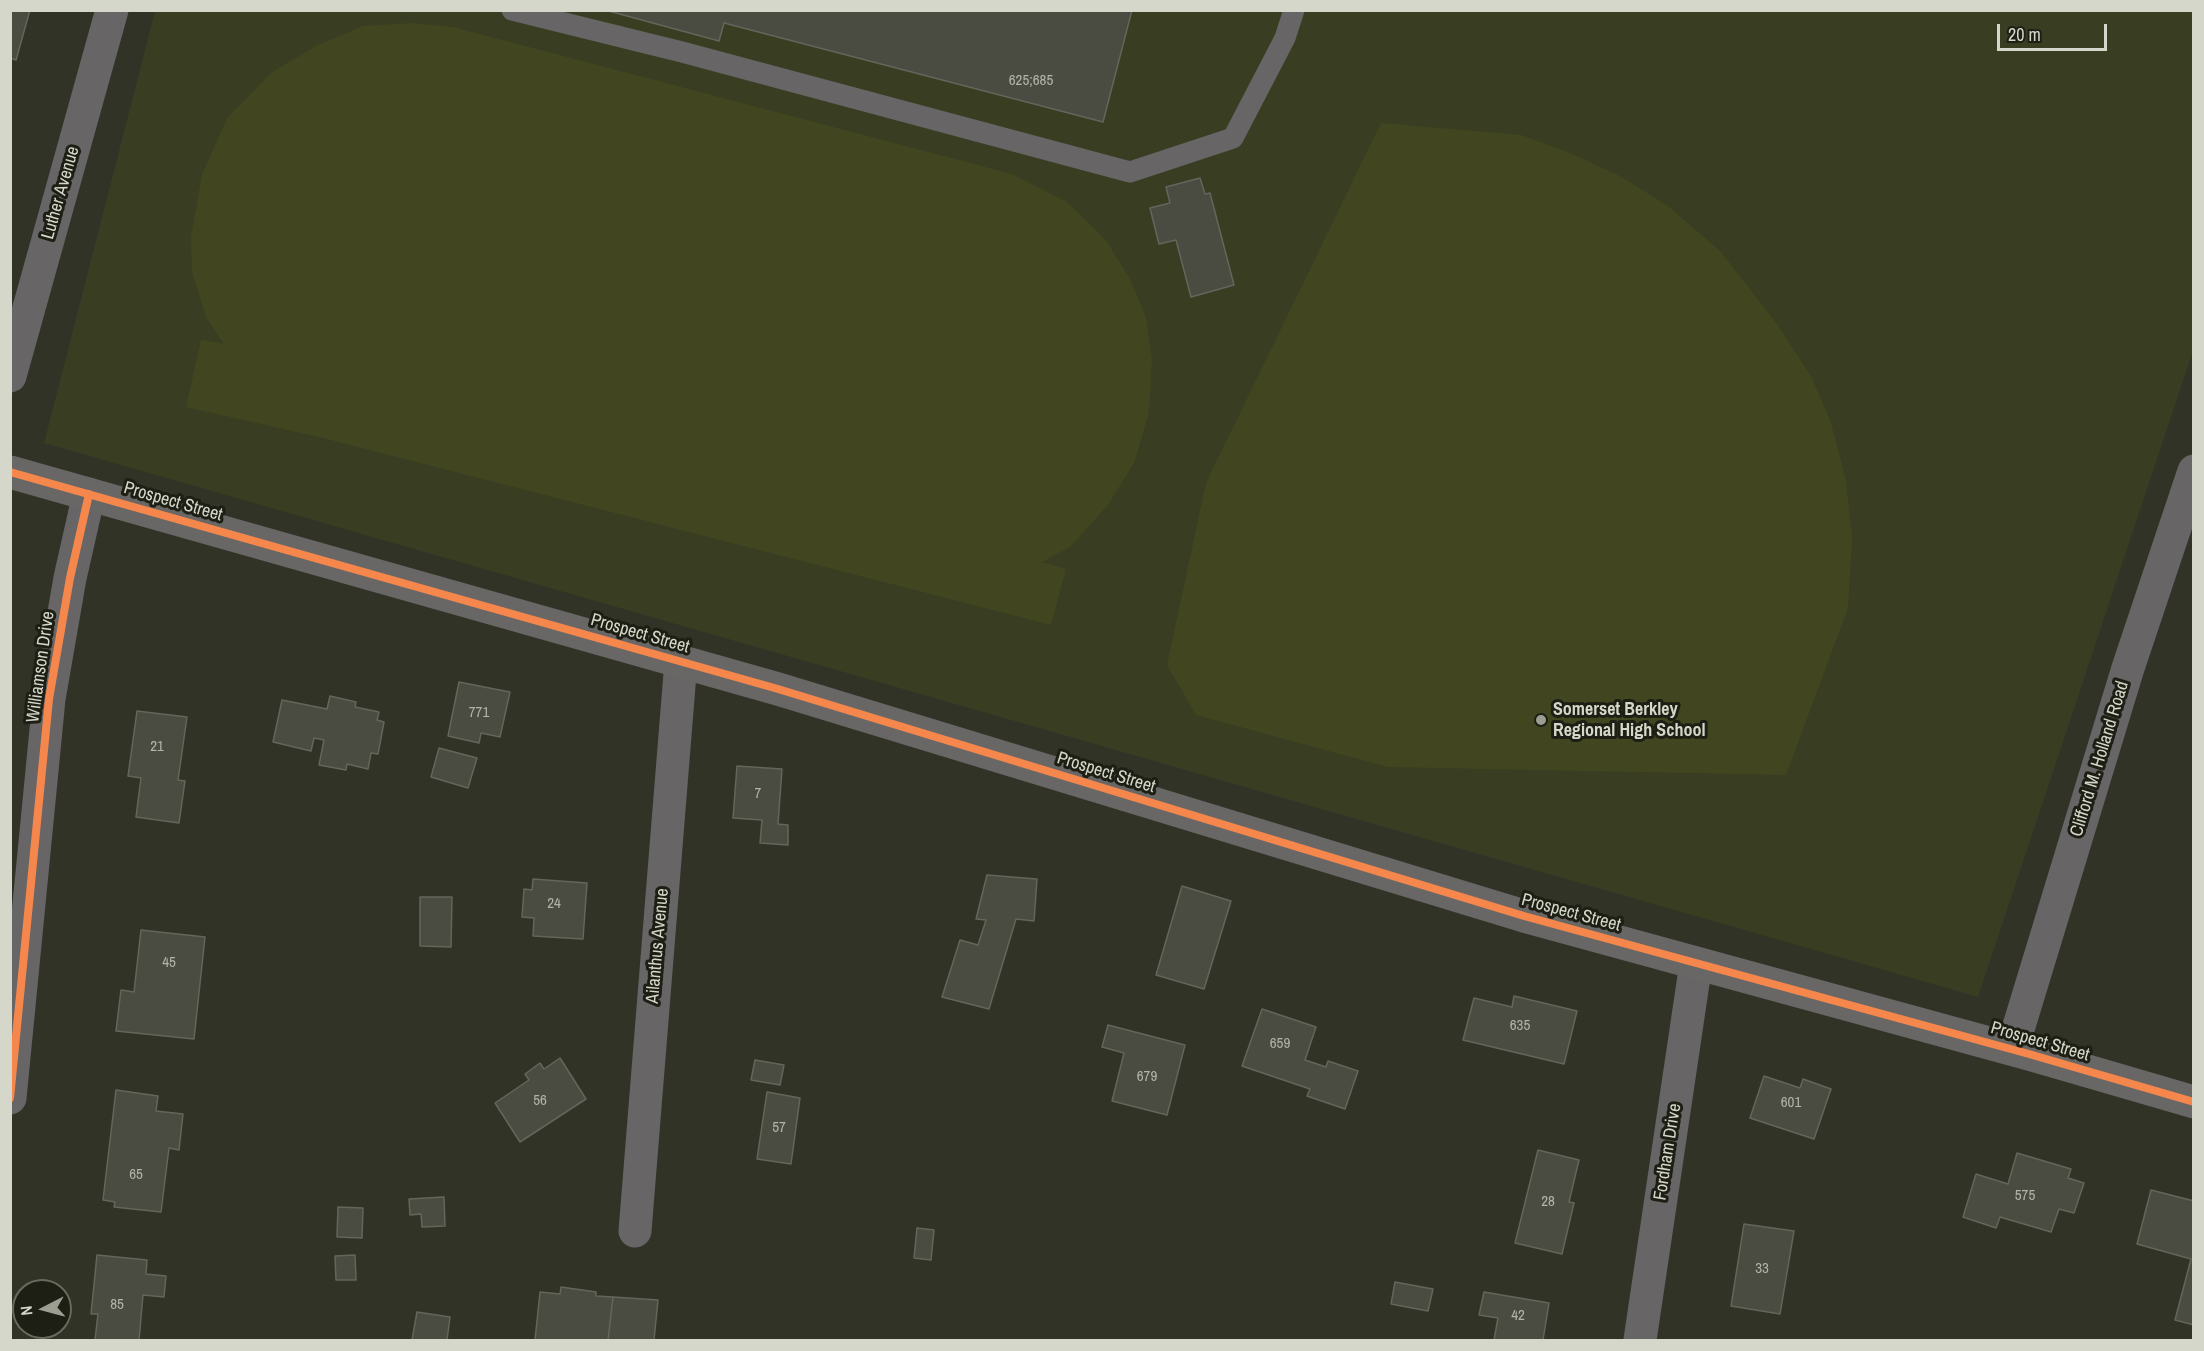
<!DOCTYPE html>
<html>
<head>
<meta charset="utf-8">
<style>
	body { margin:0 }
	#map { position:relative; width:2204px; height:1351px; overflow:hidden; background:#323327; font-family:"Archivo Narrow",sans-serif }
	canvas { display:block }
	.frame { position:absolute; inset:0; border:12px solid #d4d7c9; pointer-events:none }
	.north { position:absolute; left:12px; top:1279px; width:60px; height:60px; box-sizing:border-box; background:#1d1f14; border:2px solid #66695c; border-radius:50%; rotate:264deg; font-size:16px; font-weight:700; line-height:24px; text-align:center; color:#d4d7c9 }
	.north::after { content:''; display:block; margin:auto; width:21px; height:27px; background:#9b9e90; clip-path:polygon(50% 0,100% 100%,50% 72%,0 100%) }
	.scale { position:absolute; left:1997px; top:24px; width:110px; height:27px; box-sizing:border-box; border:3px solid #d4d7c9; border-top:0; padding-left:8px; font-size:18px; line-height:21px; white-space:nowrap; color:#d4d7c9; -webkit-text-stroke:4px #1d1f14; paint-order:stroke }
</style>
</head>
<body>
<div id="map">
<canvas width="2204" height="1351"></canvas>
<div class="frame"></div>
<div class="north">N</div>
<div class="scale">20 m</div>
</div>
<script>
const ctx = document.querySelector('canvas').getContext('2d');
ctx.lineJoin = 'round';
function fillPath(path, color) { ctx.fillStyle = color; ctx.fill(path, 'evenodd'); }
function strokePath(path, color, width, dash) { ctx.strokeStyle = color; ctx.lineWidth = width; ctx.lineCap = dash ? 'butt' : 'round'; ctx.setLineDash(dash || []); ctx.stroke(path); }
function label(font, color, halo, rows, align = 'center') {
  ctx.font = font + ' "Archivo Narrow",sans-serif'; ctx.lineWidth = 6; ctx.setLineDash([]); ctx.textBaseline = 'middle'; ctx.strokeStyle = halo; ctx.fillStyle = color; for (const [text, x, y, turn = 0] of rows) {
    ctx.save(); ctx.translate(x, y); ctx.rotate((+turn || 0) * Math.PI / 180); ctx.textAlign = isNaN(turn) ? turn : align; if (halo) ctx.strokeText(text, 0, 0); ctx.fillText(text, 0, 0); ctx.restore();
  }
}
const built = new Path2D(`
	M 155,11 L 2193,11 L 2193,351 L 1978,997 L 44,443 Z`);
const green = new Path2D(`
	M 413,23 L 453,27 L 1012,174 L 1067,202 L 1106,240 L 1130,279 L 1146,317 L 1152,360 L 1149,413 L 1134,463 L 1108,505 L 1070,547 L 1042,562 L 1066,569 L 1051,625 L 323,438 L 186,407 L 201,340 L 224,344 L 206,317 L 192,272 L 191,237 L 202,174 L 228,117 L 271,73 L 316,46 L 363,26 Z
	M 1381,123 L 1521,135 L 1570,153 L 1622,177 L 1669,207 L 1720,251 L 1777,324 L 1812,378 L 1831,423 L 1846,480 L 1852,538 L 1848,608 L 1786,775 L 1388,767 L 1196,715 L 1167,665 L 1206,483 Z`);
const building = new Path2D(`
	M 10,10 L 30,10 L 16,60 L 10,58 Z
	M 605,10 L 1132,10 L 1103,122 L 724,23 L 719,41 Z
	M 1200,178 L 1205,194 L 1210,193 L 1234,285 L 1191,297 L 1176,240 L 1159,244 L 1150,208 L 1170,203 L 1166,187 Z
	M 459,682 L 510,692 L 500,737 L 481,733 L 479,743 L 448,736 Z
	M 330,696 L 356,702 L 355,707 L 379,712 L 377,720 L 384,722 L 378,754 L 371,753 L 368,769 L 347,764 L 346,770 L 319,765 L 324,740 L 314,738 L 311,751 L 273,742 L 282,700 L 327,709 Z
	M 137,711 L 187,717 L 178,780 L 185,781 L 179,823 L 136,817 L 141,778 L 128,776 Z
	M 439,748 L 477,758 L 468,788 L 431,777 Z
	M 737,766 L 782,769 L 778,824 L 788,825 L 788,845 L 760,843 L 762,820 L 733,818 Z
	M 987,875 L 1037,879 L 1034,921 L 1016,919 L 989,1009 L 942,997 L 960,940 L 978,945 L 986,920 L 976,919 Z
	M 533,879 L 587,883 L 583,939 L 533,936 L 534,918 L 522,917 L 524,889 L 532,890 Z
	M 1182,886 L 1231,901 L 1204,989 L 1156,975 Z
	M 420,897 L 452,897 L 451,947 L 420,946 Z
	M 141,930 L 205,937 L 194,1039 L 116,1031 L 121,990 L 134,992 Z
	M 1514,996 L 1577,1011 L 1564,1064 L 1463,1040 L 1474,998 L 1512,1007 Z
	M 1262,1009 L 1316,1027 L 1305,1060 L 1326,1067 L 1328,1061 L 1358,1071 L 1345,1109 L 1307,1096 L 1310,1089 L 1242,1066 Z
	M 1108,1025 L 1185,1045 L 1167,1115 L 1112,1101 L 1124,1053 L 1102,1047 Z
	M 560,1058 L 586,1099 L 520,1142 L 495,1103 L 529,1080 L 525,1074 L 540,1063 L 544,1069 Z
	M 755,1060 L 784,1065 L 780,1085 L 751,1080 Z
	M 1764,1076 L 1800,1088 L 1803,1079 L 1831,1089 L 1814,1139 L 1750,1118 Z
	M 116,1090 L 158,1096 L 156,1111 L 183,1114 L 179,1150 L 169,1148 L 161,1212 L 114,1207 L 115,1202 L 103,1200 Z
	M 767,1092 L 800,1098 L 791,1164 L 757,1159 Z
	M 1538,1150 L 1579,1160 L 1569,1202 L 1574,1203 L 1562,1254 L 1515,1243 Z
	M 2017,1153 L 2071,1169 L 2068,1178 L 2084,1183 L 2074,1213 L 2059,1209 L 2051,1232 L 2000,1217 L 1996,1228 L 1963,1217 L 1976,1174 L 2008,1184 Z
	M 2151,1190 L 2194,1201 L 2194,1325 L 2175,1320 L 2191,1259 L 2137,1244 Z
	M 444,1197 L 445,1226 L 422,1227 L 421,1214 L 410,1215 L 409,1199 Z
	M 338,1207 L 363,1208 L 362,1238 L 337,1237 Z
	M 1744,1224 L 1794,1231 L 1780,1314 L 1731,1306 Z
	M 917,1228 L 934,1230 L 931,1260 L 914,1258 Z
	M 97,1255 L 147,1260 L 146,1274 L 166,1276 L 164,1297 L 143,1295 L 139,1340 L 95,1340 L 98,1314 L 91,1314 Z
	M 355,1255 L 356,1280 L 336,1280 L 335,1256 Z
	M 1395,1282 L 1433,1289 L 1428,1311 L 1391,1304 Z
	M 561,1287 L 596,1292 L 596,1296 L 613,1297 L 608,1340 L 535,1340 L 540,1292 L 560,1294 Z
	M 1484,1292 L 1549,1303 L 1543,1340 L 1494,1340 L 1498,1318 L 1479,1315 Z
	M 613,1297 L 658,1300 L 654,1340 L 608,1340 Z
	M 417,1312 L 450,1317 L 447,1340 L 412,1340 Z`);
const lane = new Path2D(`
	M 512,10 L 682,52 L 1130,172 L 1233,138 L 1285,38 L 1294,10`);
const street = new Path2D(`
	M 10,376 L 112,10
	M 2012,1049 L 2128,668 L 2194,471
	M 10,1098 L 49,699 L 70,578 L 89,494
	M 635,1231 L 681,661
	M 1640,1340 L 1696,963`);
const secondary = new Path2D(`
	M 10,472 L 778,689 L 1524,916 L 2029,1054 L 2194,1102`);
const cycleway = new Path2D(`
	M 10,472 L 778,689 L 1524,916 L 2029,1054 L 2194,1102
	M 10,1098 L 49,699 L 70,578 L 89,494`);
const markers = [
	[1541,720,6,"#9b9e90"]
];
const numberNames = [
	["625;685",1031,81],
	["771",479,713],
	["21",157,747],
	["7",758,794],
	["24",554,904],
	["45",169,963],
	["635",1520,1026],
	["659",1280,1044],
	["679",1147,1077],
	["56",540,1101],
	["601",1791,1103],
	["57",779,1128],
	["65",136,1175],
	["575",2025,1196],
	["28",1548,1202],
	["33",1762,1269],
	["85",117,1305],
	["42",1518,1316]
];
const streetNames = [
	["Luther Avenue",61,193,-74],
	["Prospect Street",173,502,16],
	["Prospect Street",640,634,16],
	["Williamson Drive",41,667,-82],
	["Clifford M. Holland Road",2100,759,-73],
	["Prospect Street",1106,773,17],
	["Prospect Street",1571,913,15],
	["Ailanthus Avenue",658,946,-85],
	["Prospect Street",2040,1042,16],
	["Fordham Drive",1668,1152,-81]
];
const poiNames = [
	["Somerset Berkley",1553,710],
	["Regional High School",1553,731]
];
fillPath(built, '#393d22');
fillPath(green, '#414620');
fillPath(building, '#4a4b41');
strokePath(building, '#64665b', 1.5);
strokePath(lane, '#686566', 21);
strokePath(street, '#686566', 33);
strokePath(secondary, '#696766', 33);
strokePath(cycleway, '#f5874c', 8);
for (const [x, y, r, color] of markers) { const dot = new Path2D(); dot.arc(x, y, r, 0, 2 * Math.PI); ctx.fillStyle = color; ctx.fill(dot); strokePath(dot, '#1d1f14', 2); }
label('15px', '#b2b4a7', null, numberNames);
label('18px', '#d4d7c9', '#1d1f14', streetNames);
label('bold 18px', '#d4d7c9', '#1d1f14', poiNames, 'left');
</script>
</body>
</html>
